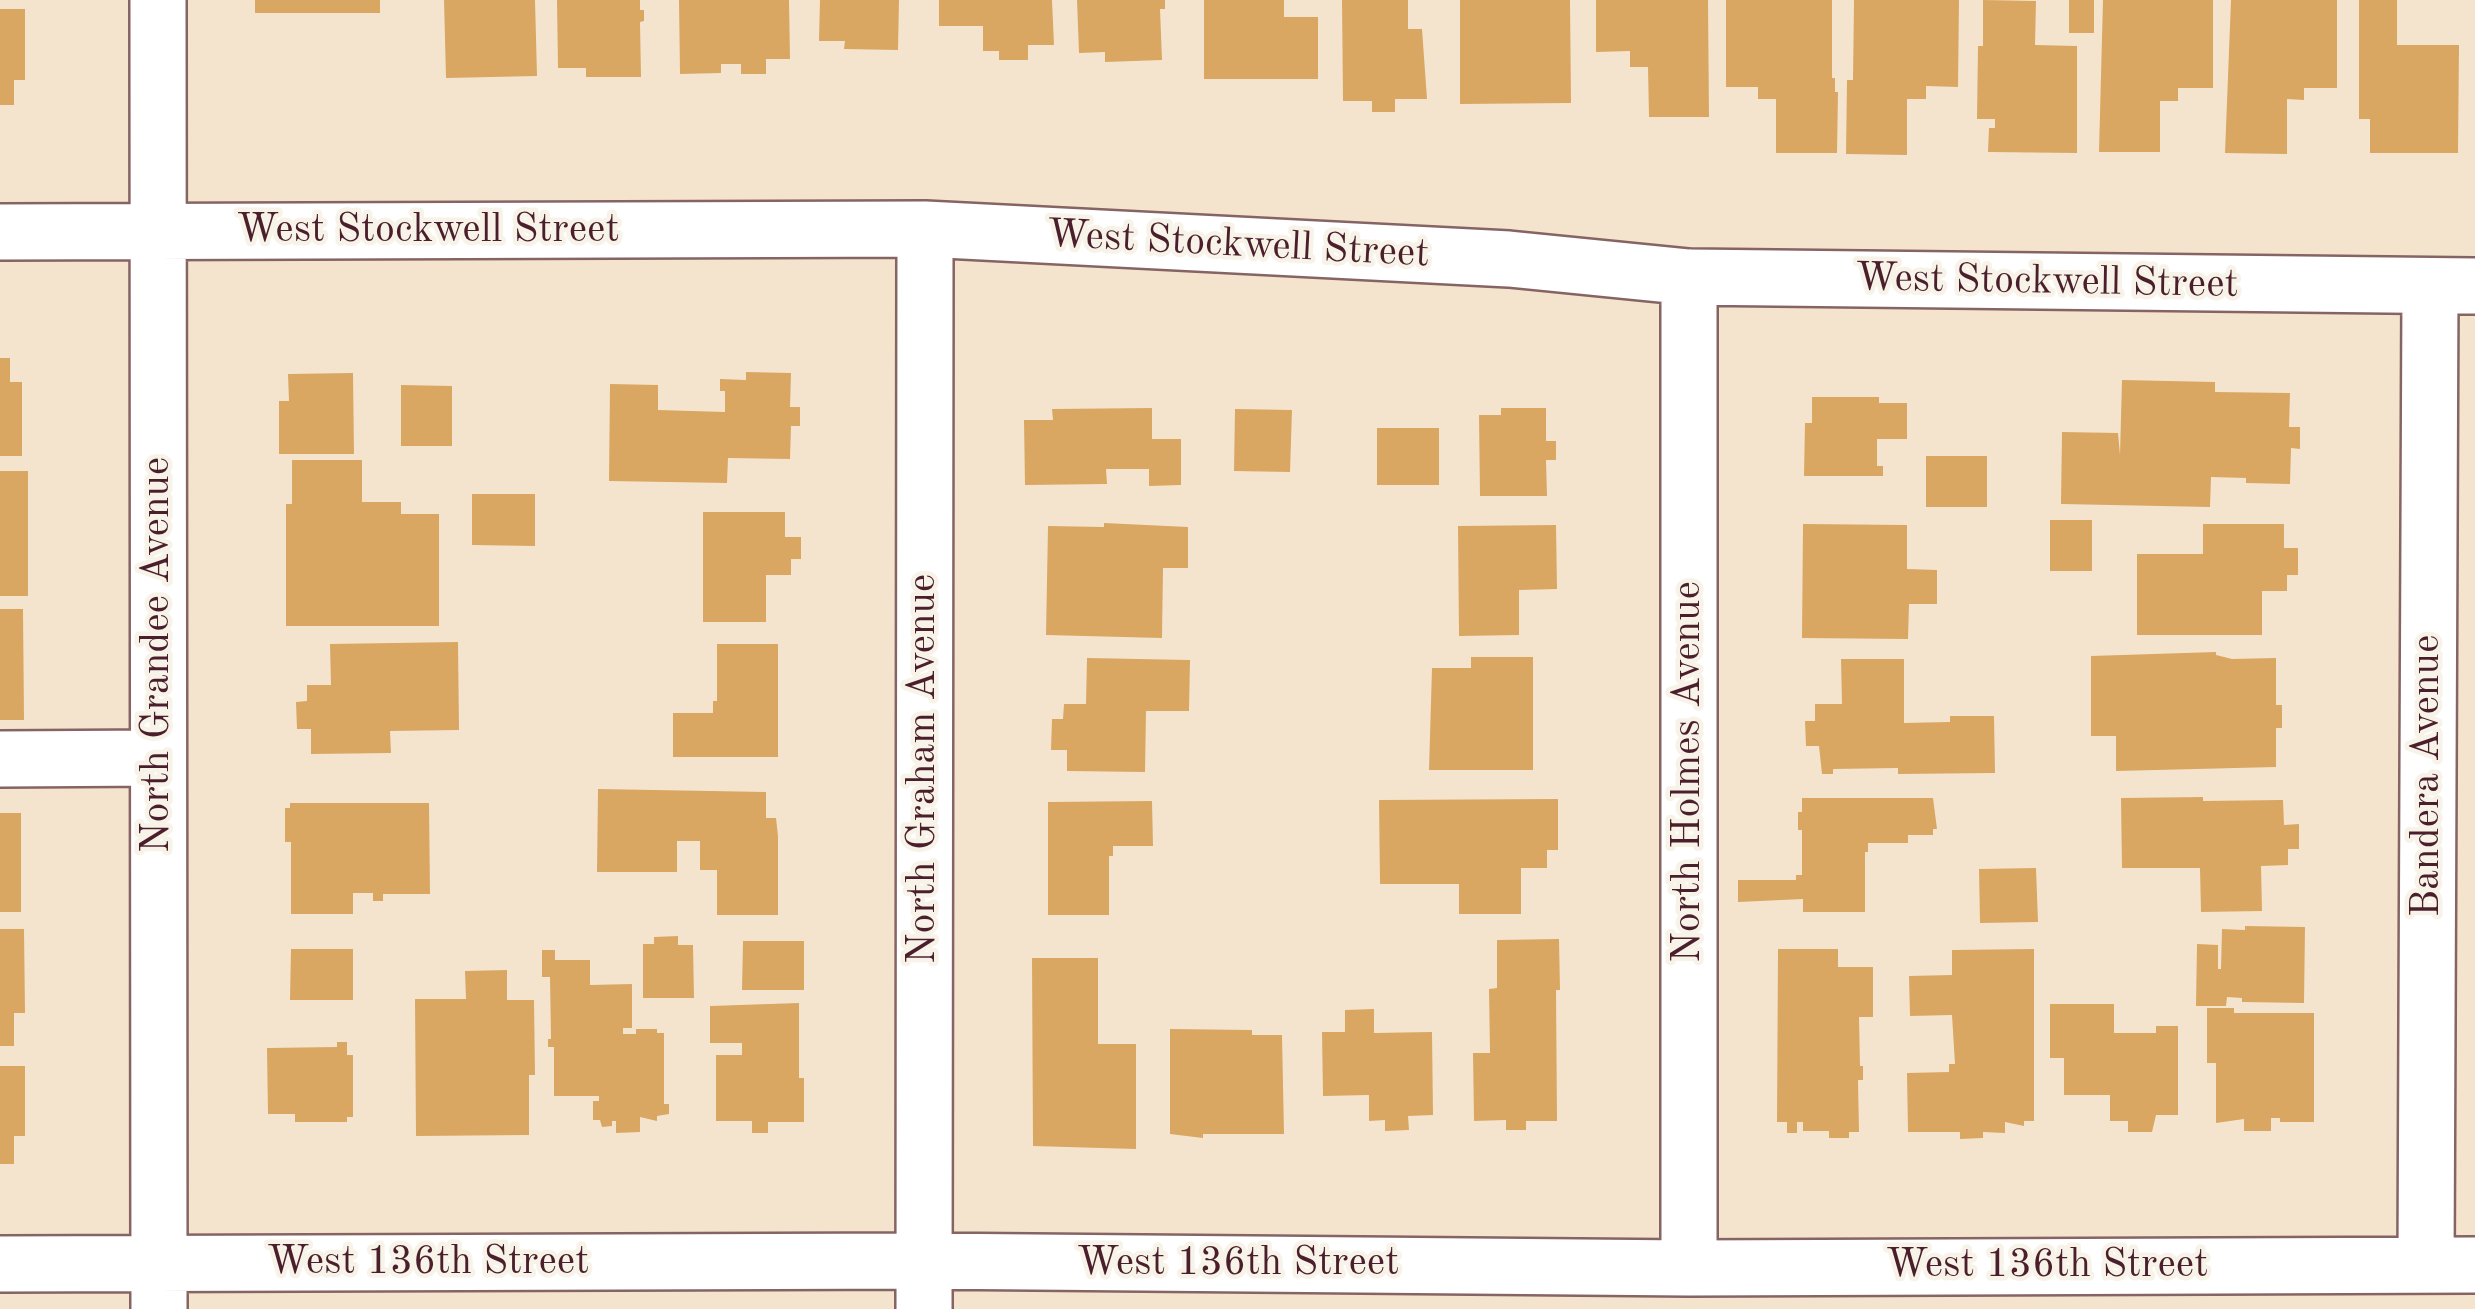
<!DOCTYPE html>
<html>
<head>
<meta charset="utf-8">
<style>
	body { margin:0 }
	canvas { display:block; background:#f5e4cd }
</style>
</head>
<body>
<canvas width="2475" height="1309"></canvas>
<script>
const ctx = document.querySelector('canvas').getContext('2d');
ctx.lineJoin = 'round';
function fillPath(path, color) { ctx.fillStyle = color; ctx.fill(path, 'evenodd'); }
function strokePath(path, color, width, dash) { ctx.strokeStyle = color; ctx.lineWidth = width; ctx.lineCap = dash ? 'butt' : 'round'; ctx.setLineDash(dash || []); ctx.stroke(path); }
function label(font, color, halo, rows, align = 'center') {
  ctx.font = font + ' "Old Standard TT",serif'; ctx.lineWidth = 9; ctx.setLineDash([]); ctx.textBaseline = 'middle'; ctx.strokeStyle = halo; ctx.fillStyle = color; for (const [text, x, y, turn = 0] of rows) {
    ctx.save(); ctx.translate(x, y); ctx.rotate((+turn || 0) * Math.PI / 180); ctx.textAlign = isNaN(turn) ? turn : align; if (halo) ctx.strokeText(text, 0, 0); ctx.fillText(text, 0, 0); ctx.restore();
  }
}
const building = new Path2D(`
	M 255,0 L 380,0 L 380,13 L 255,13 Z
	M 444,0 L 535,0 L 537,76 L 446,78 Z
	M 557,0 L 640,0 L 640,10 L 644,10 L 644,21 L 640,22 L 641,77 L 586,77 L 586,68 L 558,68 Z
	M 679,0 L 789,0 L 790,59 L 766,59 L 766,74 L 741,74 L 741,64 L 721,64 L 721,73 L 680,74 Z
	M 820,0 L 899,0 L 898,50 L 844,49 L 845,41 L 819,41 Z
	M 939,0 L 1052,0 L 1054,45 L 1028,45 L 1028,60 L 999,60 L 999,51 L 983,51 L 983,26 L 939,26 Z
	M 1077,0 L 1165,0 L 1165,9 L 1160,9 L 1162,60 L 1105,62 L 1105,52 L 1079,53 Z
	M 1204,0 L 1284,0 L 1284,17 L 1318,17 L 1318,79 L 1204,79 Z
	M 1342,0 L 1408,0 L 1408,29 L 1422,29 L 1427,99 L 1395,99 L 1395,112 L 1372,112 L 1372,101 L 1343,101 Z
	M 1460,0 L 1570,0 L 1571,103 L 1460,104 Z
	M 1596,0 L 1708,0 L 1709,117 L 1649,117 L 1648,67 L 1630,67 L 1630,51 L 1596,52 Z
	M 1726,0 L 1832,0 L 1832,78 L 1835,78 L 1835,92 L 1838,92 L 1837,153 L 1776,153 L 1776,99 L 1758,99 L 1758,87 L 1726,87 Z
	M 1854,0 L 1959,0 L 1958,87 L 1926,86 L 1926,99 L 1907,99 L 1907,155 L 1846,154 L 1847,80 L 1853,80 Z
	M 1983,0 L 2036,1 L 2035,45 L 2077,46 L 2077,153 L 1988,152 L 1989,128 L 1995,128 L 1995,119 L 1977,119 L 1978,46 L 1983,46 Z
	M 2069,0 L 2094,0 L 2094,33 L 2069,33 Z
	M 2103,0 L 2213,0 L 2213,88 L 2178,88 L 2178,101 L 2160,101 L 2160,152 L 2099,152 Z
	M 2231,0 L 2337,0 L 2337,88 L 2304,88 L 2304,100 L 2287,99 L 2287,154 L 2225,153 Z
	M 2359,0 L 2397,0 L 2397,45 L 2459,45 L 2458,153 L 2370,153 L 2370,119 L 2359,119 Z
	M 0,9 L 25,9 L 25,80 L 14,80 L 14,105 L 0,105 Z
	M 0,358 L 10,358 L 10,382 L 22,382 L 22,456 L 0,456 Z
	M 746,372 L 791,373 L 790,407 L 800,407 L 800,426 L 791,426 L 790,459 L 728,458 L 727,483 L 609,481 L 610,384 L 658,385 L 658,410 L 725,412 L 725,391 L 720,391 L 720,379 L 746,380 Z
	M 353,373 L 354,454 L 279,454 L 279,401 L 289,401 L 288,374 Z
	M 2122,380 L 2215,382 L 2215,392 L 2290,393 L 2289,427 L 2300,427 L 2300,449 L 2291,448 L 2290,484 L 2246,483 L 2246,478 L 2211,477 L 2210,507 L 2061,504 L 2062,432 L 2118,433 L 2120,455 Z
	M 401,385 L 452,386 L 452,446 L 401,446 Z
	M 1812,397 L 1879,397 L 1879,403 L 1907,403 L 1907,439 L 1877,439 L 1877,466 L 1883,466 L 1883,476 L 1804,476 L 1805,423 L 1812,423 Z
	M 1152,408 L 1152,439 L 1181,439 L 1181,485 L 1149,486 L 1149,469 L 1106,469 L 1107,484 L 1025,485 L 1024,420 L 1053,420 L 1052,409 Z
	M 1501,408 L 1546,408 L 1546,441 L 1556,441 L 1556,460 L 1546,460 L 1547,496 L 1480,496 L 1479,415 L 1501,415 Z
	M 1235,409 L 1292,410 L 1290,472 L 1234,471 Z
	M 1377,428 L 1439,428 L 1439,485 L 1377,485 Z
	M 1926,456 L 1987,456 L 1987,507 L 1926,507 Z
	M 292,460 L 362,460 L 362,502 L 401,502 L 401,514 L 439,514 L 439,626 L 286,626 L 286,504 L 292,504 Z
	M 0,471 L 28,471 L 28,596 L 0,596 Z
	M 472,494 L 535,494 L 535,546 L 472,545 Z
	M 703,512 L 785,512 L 785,537 L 801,537 L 801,559 L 791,559 L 791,575 L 766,575 L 766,622 L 703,622 Z
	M 2050,520 L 2092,520 L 2092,571 L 2050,571 Z
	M 1104,523 L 1188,527 L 1188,568 L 1163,568 L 1162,638 L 1046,635 L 1048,526 L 1104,527 Z
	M 1803,524 L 1907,525 L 1907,569 L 1937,570 L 1937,604 L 1909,604 L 1908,639 L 1802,638 Z
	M 2203,524 L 2284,524 L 2284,548 L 2298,548 L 2298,575 L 2287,575 L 2287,591 L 2262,591 L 2262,635 L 2137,635 L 2137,554 L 2203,554 Z
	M 1556,525 L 1557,589 L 1519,590 L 1519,635 L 1459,636 L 1458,526 Z
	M 0,609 L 23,609 L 24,720 L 0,720 Z
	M 458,642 L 459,730 L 390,731 L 391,753 L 311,754 L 311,729 L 297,729 L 296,702 L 307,701 L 307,685 L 331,685 L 330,644 Z
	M 717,644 L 778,644 L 778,757 L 673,757 L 673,713 L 713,713 L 713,701 L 717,701 Z
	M 2216,652 L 2216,655 L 2232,659 L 2276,658 L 2276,705 L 2282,705 L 2282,728 L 2276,728 L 2276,767 L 2116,771 L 2116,736 L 2091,736 L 2091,656 Z
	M 1471,657 L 1533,657 L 1533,770 L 1429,770 L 1432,668 L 1471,668 Z
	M 1087,658 L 1190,660 L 1189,711 L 1146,711 L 1145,772 L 1067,771 L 1067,750 L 1051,750 L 1052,719 L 1063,719 L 1064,704 L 1086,704 Z
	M 1841,659 L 1904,659 L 1904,723 L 1950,722 L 1950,716 L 1994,716 L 1995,773 L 1898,774 L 1898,768 L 1833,769 L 1833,774 L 1822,774 L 1819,746 L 1806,746 L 1805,721 L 1815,721 L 1815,704 L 1842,704 Z
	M 598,789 L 766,792 L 766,818 L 776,818 L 778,836 L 778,915 L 717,915 L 717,870 L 700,870 L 700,841 L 677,841 L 677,872 L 597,872 Z
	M 2203,797 L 2203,801 L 2283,800 L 2284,825 L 2299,824 L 2299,849 L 2288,849 L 2288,865 L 2261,866 L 2262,911 L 2201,912 L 2200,868 L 2122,868 L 2121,798 Z
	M 1802,798 L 1933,798 L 1937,829 L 1933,829 L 1933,835 L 1908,835 L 1908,843 L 1868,843 L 1868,852 L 1865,852 L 1865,912 L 1803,912 L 1803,899 L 1738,902 L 1738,880 L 1796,880 L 1796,875 L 1802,875 L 1802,830 L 1798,830 L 1798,812 L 1802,812 Z
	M 1558,799 L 1558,850 L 1547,850 L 1547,868 L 1521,868 L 1521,914 L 1459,914 L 1459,884 L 1380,884 L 1379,800 Z
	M 1152,801 L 1153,846 L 1113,846 L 1113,856 L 1109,856 L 1109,915 L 1048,915 L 1048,802 Z
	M 290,803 L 429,803 L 430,894 L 383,894 L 383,901 L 373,901 L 373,893 L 353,893 L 353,914 L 291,914 L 291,842 L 285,842 L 285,808 L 290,808 Z
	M 0,813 L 21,813 L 21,912 L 0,912 Z
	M 2036,868 L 2038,922 L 1980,923 L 1979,869 Z
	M 2245,926 L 2305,927 L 2304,1003 L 2242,1002 L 2242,998 L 2227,997 L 2226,1006 L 2196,1006 L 2197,944 L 2218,945 L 2218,969 L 2221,969 L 2222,929 L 2245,930 Z
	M 0,929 L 24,929 L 25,1013 L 14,1013 L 14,1046 L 0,1046 Z
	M 678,936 L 678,945 L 693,945 L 694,998 L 643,998 L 643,944 L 654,944 L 654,937 Z
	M 1559,939 L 1560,990 L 1556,990 L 1557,1121 L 1526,1121 L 1526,1130 L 1506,1130 L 1506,1120 L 1474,1121 L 1473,1053 L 1490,1053 L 1489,989 L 1497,988 L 1497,940 Z
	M 743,941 L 804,941 L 804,990 L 742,990 Z
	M 291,949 L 353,949 L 353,1000 L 290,1000 Z
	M 1778,949 L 1838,949 L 1838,967 L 1873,967 L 1873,1017 L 1859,1017 L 1860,1066 L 1863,1066 L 1863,1080 L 1858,1080 L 1859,1132 L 1849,1132 L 1849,1138 L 1829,1138 L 1829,1131 L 1803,1131 L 1803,1122 L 1797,1122 L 1797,1133 L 1787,1133 L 1787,1122 L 1777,1122 Z
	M 2034,949 L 2034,1121 L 2024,1121 L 2024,1126 L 2005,1122 L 2005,1133 L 1983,1132 L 1983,1138 L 1960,1139 L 1960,1132 L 1908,1132 L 1907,1073 L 1949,1072 L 1949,1064 L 1955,1064 L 1952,1015 L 1910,1016 L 1909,976 L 1952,975 L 1952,950 Z
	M 542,950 L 555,950 L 555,960 L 590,960 L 590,985 L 632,984 L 632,1028 L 623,1028 L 623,1034 L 636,1034 L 636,1029 L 657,1029 L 657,1033 L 664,1033 L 664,1104 L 669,1104 L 669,1114 L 657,1116 L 657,1121 L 640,1117 L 640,1132 L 616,1133 L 616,1121 L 612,1121 L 612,1126 L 602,1127 L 600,1120 L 593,1120 L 593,1101 L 599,1101 L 599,1096 L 554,1096 L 554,1047 L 548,1047 L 548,1039 L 551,1039 L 550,977 L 542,977 Z
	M 1032,958 L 1098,958 L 1098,1044 L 1136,1044 L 1136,1149 L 1033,1146 Z
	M 507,970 L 507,1000 L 534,1000 L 535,1075 L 529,1075 L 529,1135 L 416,1136 L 415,999 L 466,999 L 465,971 Z
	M 799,1003 L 799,1078 L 804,1078 L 804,1122 L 768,1122 L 768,1133 L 752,1133 L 752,1121 L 716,1121 L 716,1055 L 742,1055 L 742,1043 L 710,1043 L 710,1006 Z
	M 2050,1004 L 2114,1004 L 2114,1033 L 2156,1033 L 2156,1026 L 2178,1026 L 2178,1115 L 2156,1115 L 2152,1132 L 2128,1132 L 2128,1121 L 2110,1121 L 2110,1095 L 2064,1095 L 2064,1058 L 2050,1058 Z
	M 2207,1008 L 2234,1008 L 2234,1013 L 2314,1013 L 2314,1122 L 2280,1122 L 2280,1118 L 2271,1118 L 2271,1131 L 2244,1131 L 2244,1119 L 2216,1123 L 2216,1063 L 2207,1063 Z
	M 1374,1009 L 1374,1033 L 1432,1032 L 1433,1115 L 1408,1116 L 1409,1130 L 1385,1131 L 1385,1120 L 1369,1121 L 1369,1095 L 1323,1096 L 1322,1032 L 1345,1032 L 1345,1010 Z
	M 1170,1029 L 1252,1030 L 1252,1035 L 1282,1035 L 1284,1134 L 1203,1134 L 1203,1138 L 1170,1134 Z
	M 337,1042 L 347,1042 L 347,1055 L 353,1055 L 353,1117 L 347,1117 L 347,1122 L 295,1122 L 295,1114 L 268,1114 L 267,1048 L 337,1047 Z
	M 0,1066 L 25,1066 L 25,1136 L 14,1136 L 14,1164 L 0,1164 Z`);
const minor = new Path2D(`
	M 158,0 L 159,1309
	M 0,232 L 925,229 L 1509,259 L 1689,277 L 2475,286
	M 1689,277 L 1689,1268
	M 0,759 L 158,758
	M 0,1264 L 924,1261 L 1689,1268 L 2475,1265
	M 2426,1264 L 2430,287
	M 924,1309 L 925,229`);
const streetNames = [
	["West Stockwell Street",428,231],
	["West Stockwell Street",1238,245,3],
	["West Stockwell Street",2047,282,1],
	["North Grandee Avenue",158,655,-90],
	["North Graham Avenue",924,769,-90],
	["North Holmes Avenue",1689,772,-90],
	["Bandera Avenue",2428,776,-90],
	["West 136th Street",428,1263],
	["West 136th Street",1238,1264],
	["West 136th Street",2047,1266]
];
fillPath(building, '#d9a762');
strokePath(minor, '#866464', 60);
strokePath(minor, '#fff', 55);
label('40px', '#4a1f2b', '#f7f3e8', streetNames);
</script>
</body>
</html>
